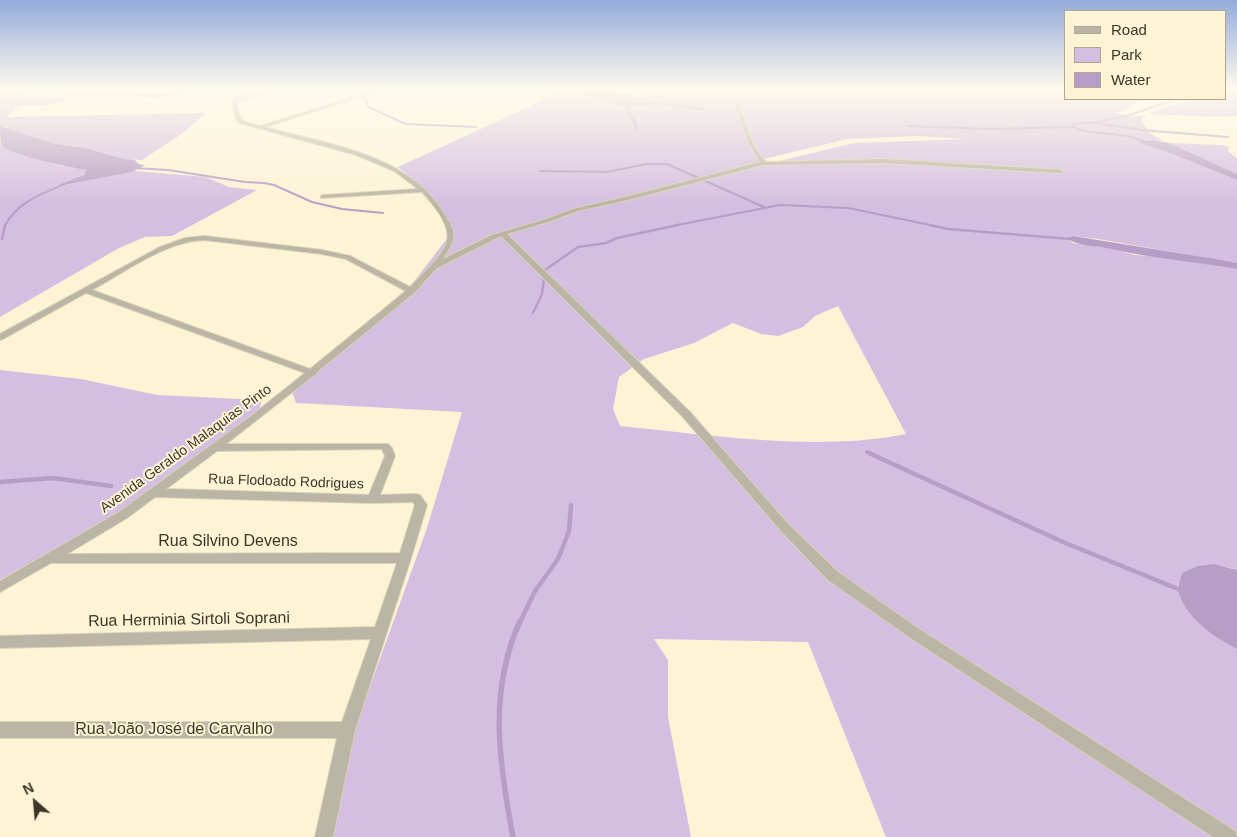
<!DOCTYPE html>
<html>
<head>
<meta charset="utf-8">
<style>
	body { margin:0 }
	#map { position:relative; width:1237px; height:837px; overflow:hidden; background:#fdf4d6; font-family:Helvetica,sans-serif }
	canvas { display:block }
	.legend { position:absolute; left:1064px; top:10px; width:162px; height:90px; box-sizing:border-box; background:#fdf4d6; border:1px solid #b0a891; margin:0; padding:6px 9px; list-style:none; font-size:15px; color:#3c3729 }
	.legend li { display:flex; align-items:center; gap:10px; height:25px }
	.legend b { width:25px; border:1px solid #b0a891 }
	.north { position:absolute; left:10px; top:777px; width:50px; height:50px; -webkit-text-stroke:4px #fdf4d6; paint-order:stroke; rotate:333deg; font-size:14px; font-weight:700; line-height:20px; text-align:center; color:#3c3729 }
	.north::after { content:''; display:block; margin:auto; width:18px; height:22px; background:#3c3729; clip-path:polygon(50% 0,100% 100%,50% 72%,0 100%) }
</style>
</head>
<body>
<div id="map">
<canvas width="1237" height="837"></canvas>
<ul class="legend">
<li><b style="height:6px;background:#bab5a5"></b>Road</li>
<li><b style="height:14px;background:#d4bee1"></b>Park</li>
<li><b style="height:14px;background:#b89ec7"></b>Water</li>
</ul>
<div class="north">N</div>
</div>
<script>
const c = document.querySelector('canvas').getContext('2d');
c.lineJoin = 'round';
function fillPath(path, color) { c.fillStyle = color; c.fill(path, 'evenodd'); }
function strokePath(path, color, width, dash) { c.strokeStyle = color; c.lineWidth = width; c.lineCap = dash ? 'butt' : 'round'; c.setLineDash(dash || []); c.stroke(path); }
function drawText(font, color, halo, rows, align = 'center') {
  c.font = font + ' Helvetica,sans-serif'; c.lineWidth = 4; c.setLineDash([]); c.textBaseline = 'middle'; c.strokeStyle = halo; c.fillStyle = color; for (const [text, x, y, turn = 0] of rows) {
    c.save(); c.translate(x, y); c.rotate((+turn || 0) * Math.PI / 180); c.textAlign = isNaN(turn) ? turn : align; if (halo) c.strokeText(text, 0, 0); c.fillText(text, 0, 0); c.restore();
  }
}
const green = new Path2D(`
	M 251,89 L 290,89 L 241,102 L 239,101 L 240,96 Z
	M 660,89 L 1066,89 L 1066,99 L 1146,99 C 1135,102 1127,110 1115,113 L 1132,117 L 1146,115 L 1142,118 C 1145,131 1152,135 1164,141 L 1153,140 L 1137,142 L 1167,152 L 1237,180 L 1237,263 L 1098,239 L 1073,236 L 1066,238 L 1073,243 L 1109,248 L 1135,255 L 1155,256 L 1237,269 L 1237,570 C 1212,562 1205,567 1182,573 C 1181,577 1179,584 1179,588 C 1180,615 1216,638 1237,649 L 1237,837 L 886,837 L 808,642 L 654,639 L 668,660 L 668,717 L 691,837 L 320,837 L 339,773 L 427,528 L 462,412 L 296,403 L 293,394 L 296,384 L 412,284 L 453,231 L 438,205 L 425,190 L 398,167 L 563,91 L 603,99 L 619,106 L 641,98 L 634,96 ZM 918,136 L 965,139 L 854,143 L 767,164 L 764,159 L 847,139 ZM 838,306 L 906,434 C 816,452 711,435 620,426 L 613,409 L 619,377 L 644,359 L 694,343 L 733,323 L 761,334 L 778,336 L 803,327 L 815,316 Z
	M 1226,89 L 1237,89 L 1237,116 L 1214,117 L 1148,114 C 1174,102 1198,99 1226,99 Z
	M 0,92 L 26,93 L 21,96 L 24,97 L 70,98 L 46,106 L 19,105 L 7,117 L 206,113 L 180,135 L 142,160 L 125,159 L 85,148 L 56,144 L 0,126 Z
	M 0,137 L 1,144 L 20,155 L 58,165 L 86,170 L 84,175 L 60,184 L 60,186 L 135,171 L 206,177 L 229,187 L 257,190 L 172,236 L 145,237 L 119,248 L 0,317 Z
	M 1169,143 L 1222,145 L 1229,147 L 1228,151 L 1237,158 L 1237,174 Z
	M 0,370 L 81,379 L 157,395 L 262,400 L 256,419 L 135,513 L 0,593 Z`);
const water = new Path2D(`
	M 554,89 L 602,89 L 642,98 L 631,101 L 633,104 L 619,106 L 603,99 Z
	M 0,126 L 56,144 L 85,148 L 125,159 L 135,160 L 138,164 L 145,165 L 132,172 L 59,186 L 60,184 L 84,175 L 86,170 C 73,168 7,155 2,145 C 0,140 0,132 0,126 Z
	M 1153,140 L 1169,143 L 1237,174 L 1237,180 L 1167,152 L 1136,142 Z
	M 1073,236 L 1222,260 L 1237,263 L 1237,269 C 1195,262 1152,258 1111,249 C 1095,245 1080,247 1066,238 Z
	M 1214,564 L 1237,570 L 1237,649 C 1217,639 1187,619 1180,596 C 1177,589 1180,580 1182,573 L 1198,566 Z`);
const streamFar4 = new Path2D(`
	M 366,89 L 364,93 L 368,107 L 406,124 L 476,127
	M 708,89 L 712,92
	M 0,92 L 23,93
	M 1210,99 L 1237,102
	M 624,105 L 630,109 L 628,114 L 635,122 L 636,131
	M 629,105 L 655,103 L 703,109
	M 1089,122 L 1142,130 L 1228,137
	M 1097,122 L 1130,115 L 1176,99
	M 907,126 L 989,129 L 1073,127 L 1083,131 L 1128,136 L 1146,142
	M 1073,127 L 1074,124 L 1090,122
	M 135,168 L 168,170 L 245,182 L 264,183 L 274,185 L 312,202 L 342,209 L 383,213
	M 540,171 L 606,172 L 647,164 L 667,164 L 764,207
	M 5,226 C 17,202 41,194 65,184
	M 672,226 L 780,205 L 848,208 L 935,226`);
const streamFar3 = new Path2D(`
	M 929,225 L 948,229 L 1070,239
	M 2,239 L 5,225
	M 533,313 L 542,294 L 545,270 L 578,247 L 606,243 L 617,238 L 678,225`);
const streamFar2 = new Path2D(`
	M 867,452 L 874,455`);
const streamFar1 = new Path2D(`
	M 871,454 L 1063,542 L 1183,591
	M 0,482 L 53,478 L 111,486
	M 520,622 L 535,591 L 558,559 L 569,531 L 571,505`);
const stream = new Path2D(`
	M 513,837 C 499,763 488,692 520,621`);
const minor = new Path2D(`
	M 186,89 L 192,89 L 162,97 L 63,95 L 108,93 L 162,95 Z
	M 246,89 L 250,89 L 236,101 C 241,122 239,120 260,126 L 380,89 L 385,89 L 265,127 C 326,144 408,154 443,212 C 457,234 457,237 443,259 L 492,235 L 547,219 L 573,209 L 625,197 L 760,162 L 748,141 L 729,89 L 733,89 C 743,111 749,146 766,162 L 885,159 L 1062,170 L 1062,172 L 1060,173 L 885,163 L 763,165 L 628,200 L 577,211 L 551,221 L 507,234 L 690,412 L 789,525 L 838,572 L 919,629 L 1235,831 L 1237,837 L 1213,837 L 909,637 L 828,580 L 781,531 L 682,416 L 501,236 L 437,268 L 414,293 L 317,372 L 316,375 L 313,376 L 226,444 L 388,444 L 392,448 L 395,456 L 380,495 L 416,494 L 420,495 L 427,505 L 411,558 L 355,730 L 333,837 L 315,837 L 337,738 L 0,738 L 0,722 L 342,722 L 371,639 L 0,648 L 0,636 L 375,627 L 397,563 L 51,563 L 0,592 L 0,581 L 119,512 L 251,416 L 305,373 L 86,293 L 3,339 L 0,340 L 0,334 L 160,247 L 185,238 L 204,236 L 322,250 L 350,256 L 410,287 C 420,277 443,255 447,242 C 451,224 433,204 422,192 L 321,198 L 321,196 L 323,195 L 418,189 L 394,171 L 356,155 L 239,123 L 236,118 L 232,101 ZM 204,240 L 322,254 L 346,259 L 406,291 L 310,369 L 92,290 C 125,272 166,241 204,240 ZM 382,449 L 385,456 L 369,495 L 166,489 L 217,451 ZM 155,497 L 373,503 L 413,502 L 415,505 L 400,553 L 67,554 L 127,518 Z`);
const streetNames = [
	["Avenida Geraldo Malaquias Pinto",186,449,-36],
	["Rua Flodoado Rodrigues",286,482,2]
];
const nearStreetnames = [
	["Rua Silvino Devens",228,542],
	["Rua Herminia Sirtoli Soprani",189,620,-1],
	["Rua João José de Carvalho",174,730]
];
fillPath(green, '#d4bee1');
fillPath(water, '#b89ec7');
strokePath(streamFar4, '#b89ec7', 2);
strokePath(streamFar3, '#b89ec7', 2.5);
strokePath(streamFar2, '#b89ec7', 4);
strokePath(streamFar1, '#b89ec7', 4.5);
strokePath(stream, '#b89ec7', 5.5);
strokePath(minor, '#dad2b7', 2);
fillPath(minor, '#bab5a5');
const sky = c.createLinearGradient(0, 0, 0, 206);
sky.addColorStop(0, '#95abdb');
sky.addColorStop(0.43, '#fefaed');
sky.addColorStop(1, '#fefaed00');
c.fillStyle = sky;
c.fillRect(0, 0, 1237, 206);
drawText('14px', '#3c3729', '#fdf4d6', streetNames);
drawText('16px', '#3c3729', '#fdf4d6', nearStreetnames);
</script>
</body>
</html>
